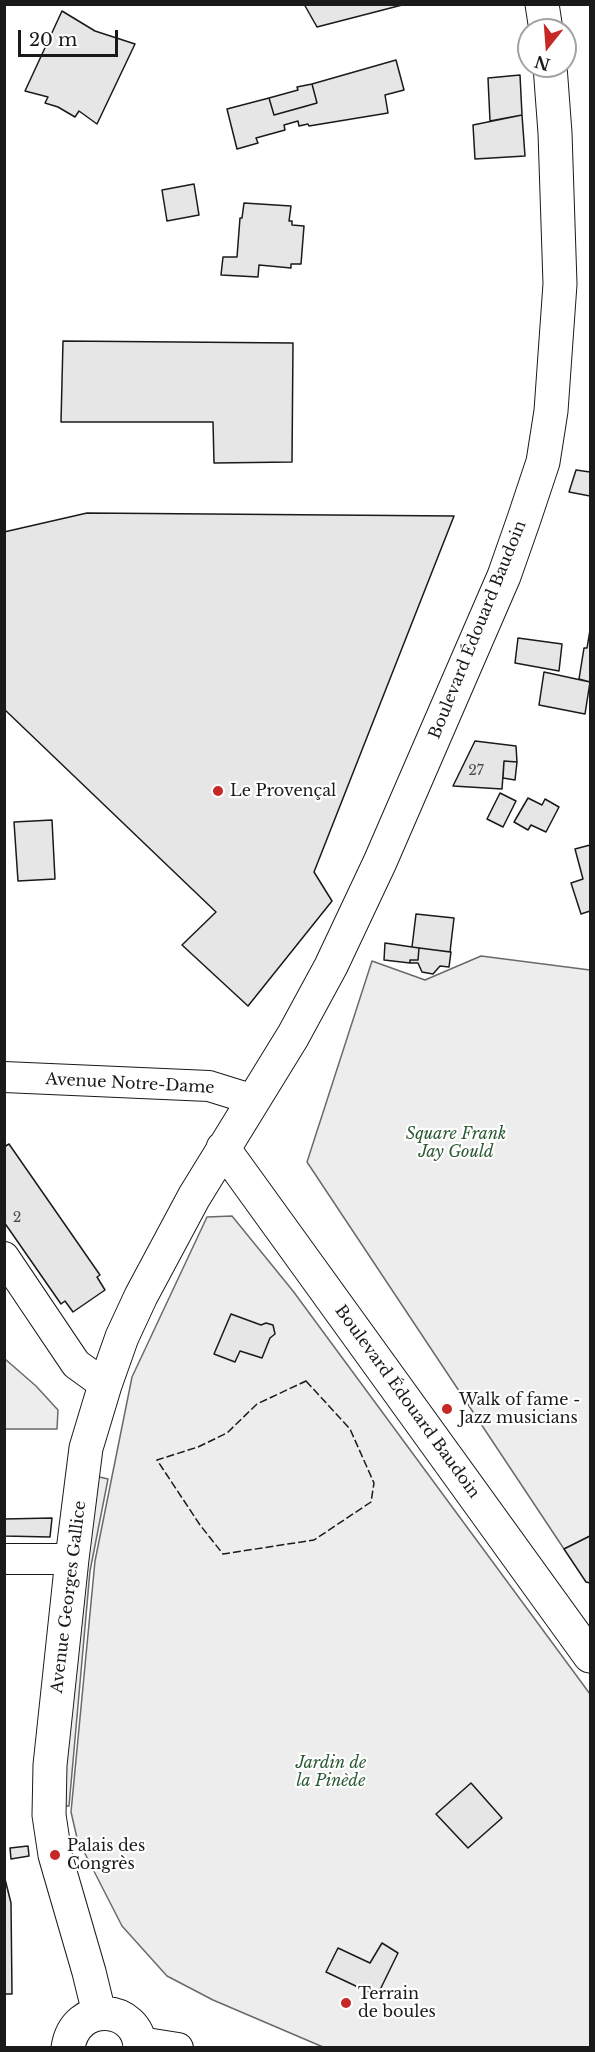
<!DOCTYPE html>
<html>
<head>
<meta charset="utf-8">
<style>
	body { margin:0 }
	#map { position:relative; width:595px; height:2052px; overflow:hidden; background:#fff; font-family:"Libre Baskerville",serif }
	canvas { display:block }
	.frame { position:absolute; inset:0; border:6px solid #1a1a1a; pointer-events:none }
	.north { position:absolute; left:517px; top:18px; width:60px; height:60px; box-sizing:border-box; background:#fff; border:2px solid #a3a3a3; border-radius:50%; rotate:197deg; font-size:16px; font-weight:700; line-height:24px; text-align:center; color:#1a1a1a }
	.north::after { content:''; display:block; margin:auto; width:21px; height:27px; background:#c62828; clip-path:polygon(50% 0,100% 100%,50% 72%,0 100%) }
	.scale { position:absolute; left:18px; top:30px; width:100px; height:27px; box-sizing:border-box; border:3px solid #1a1a1a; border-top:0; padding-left:8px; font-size:18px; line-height:21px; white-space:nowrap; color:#1a1a1a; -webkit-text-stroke:4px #fff; paint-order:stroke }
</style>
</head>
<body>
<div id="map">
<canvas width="595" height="2052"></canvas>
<div class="frame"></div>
<div class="north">N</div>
<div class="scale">20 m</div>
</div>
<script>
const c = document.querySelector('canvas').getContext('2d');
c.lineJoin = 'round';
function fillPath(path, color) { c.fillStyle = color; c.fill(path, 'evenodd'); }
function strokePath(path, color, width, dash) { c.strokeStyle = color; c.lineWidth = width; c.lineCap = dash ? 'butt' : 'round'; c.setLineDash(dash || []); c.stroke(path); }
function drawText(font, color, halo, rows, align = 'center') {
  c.font = font + ' "Libre Baskerville",serif'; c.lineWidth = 4.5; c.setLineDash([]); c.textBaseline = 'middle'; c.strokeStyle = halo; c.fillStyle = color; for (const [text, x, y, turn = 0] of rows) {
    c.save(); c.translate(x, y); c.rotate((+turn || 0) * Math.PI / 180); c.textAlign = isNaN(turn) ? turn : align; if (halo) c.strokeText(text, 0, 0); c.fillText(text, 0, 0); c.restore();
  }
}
const built = new Path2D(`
	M 481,956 L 590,970 L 590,1536 L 564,1549 L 307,1162 L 372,961 L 425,980 Z
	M 232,1216 L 293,1291 L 590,1694 L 590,2047 L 323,2047 L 213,2000 L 167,1976 L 122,1926 L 77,1838 L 71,1812 L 95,1561 L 132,1377 L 207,1217 Z
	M 5,1359 L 36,1386 L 58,1410 L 57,1429 L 5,1429 Z
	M 95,1476 L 108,1479 L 90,1571 L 69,1806 L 60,1806 Z`);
const building = new Path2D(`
	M 304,4 L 406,4 L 317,27 Z
	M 62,11 L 95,31 L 135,44 L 97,124 L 79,111 L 75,117 L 58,107 L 45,103 L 48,97 L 25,91 Z
	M 396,60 L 404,90 L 385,95 L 388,113 L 309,126 L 308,124 L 299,126 L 298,121 L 284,125 L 285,130 L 256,138 L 258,143 L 237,149 L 227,109 L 269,98 L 274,115 L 303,107 L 317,103 L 312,84 Z
	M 520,75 L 522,115 L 490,121 L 488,78 Z
	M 312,84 L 317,103 L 274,115 L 269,98 L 298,90 L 297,87 Z
	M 522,115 L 525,156 L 475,159 L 473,125 Z
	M 194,184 L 199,215 L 167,221 L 162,190 Z
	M 244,203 L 291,206 L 289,221 L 292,221 L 292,225 L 304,226 L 301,264 L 291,264 L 291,268 L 259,265 L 258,277 L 221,275 L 223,257 L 237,257 L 240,218 L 242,218 Z
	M 63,341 L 293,343 L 292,462 L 214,463 L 213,422 L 61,422 Z
	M 576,470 L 590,472 L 590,496 L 569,492 Z
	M 87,513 L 454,516 L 314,872 L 332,901 L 248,1006 L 182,945 L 216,912 L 4,709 L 4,532 Z
	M 590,630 L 590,682 L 579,679 L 584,648 L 587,648 Z
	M 518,638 L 562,644 L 559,671 L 515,663 Z
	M 544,672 L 590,682 L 585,714 L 539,705 Z
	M 475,741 L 516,746 L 517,762 L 504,761 L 502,789 L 453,786 Z
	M 504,761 L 517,762 L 515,780 L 503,778 Z
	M 500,793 L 516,801 L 503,827 L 487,819 Z
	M 528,798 L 542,805 L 545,799 L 559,807 L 546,832 L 531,825 L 528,830 L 514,822 Z
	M 52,820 L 55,879 L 18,881 L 14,822 Z
	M 590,845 L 590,911 L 581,914 L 571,883 L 583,879 L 575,849 Z
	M 416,914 L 454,918 L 450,952 L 412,947 Z
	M 385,943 L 419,948 L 418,960 L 410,960 L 410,963 L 384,960 Z
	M 419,948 L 451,952 L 449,967 L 440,966 L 433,974 L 422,972 L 418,963 L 410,963 L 410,960 L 418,960 Z
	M 9,1144 L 100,1275 L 97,1277 L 105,1290 L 73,1312 L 65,1301 L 61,1304 L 4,1222 L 4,1147 Z
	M 231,1314 L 261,1325 L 266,1323 L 273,1325 L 275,1334 L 270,1338 L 262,1358 L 240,1351 L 235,1362 L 214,1354 Z
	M 52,1518 L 50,1537 L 4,1536 L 4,1519 Z
	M 590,1536 L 590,1583 L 586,1582 L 564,1549 Z
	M 471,1783 L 502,1818 L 468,1848 L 436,1814 Z
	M 28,1846 L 29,1856 L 11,1859 L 10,1848 Z
	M 5,1879 L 11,1903 L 12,1994 L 4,1994 Z
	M 382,1943 L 398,1953 L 377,1996 L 326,1972 L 338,1948 L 370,1963 Z`);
const minor = new Path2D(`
	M 4,1077 L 209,1086 L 254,1100
	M 4,1257 L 76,1364 L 105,1385
	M 4,1559 L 72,1559
	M 140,2042 L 178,2048`);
const tertiary = new Path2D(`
	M 542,4 L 546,30
	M 223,1148 L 590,1656
	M 99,2013 L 89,1972 L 55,1855 L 49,1815 L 50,1765 L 72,1559 L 86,1448 L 105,1385 L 122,1337 L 141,1296 L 194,1197 L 293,1036 L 331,966 L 380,862 L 504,576 L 524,519 L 543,462 L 551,411 L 560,284 L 555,133 L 550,66
	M 68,2048 C 75,1999 139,2005 140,2048`);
const fence = new Path2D(`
	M 306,1381 L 350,1429 L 374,1483 L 371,1502 L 314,1540 L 223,1554 L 200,1525 L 157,1460 L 198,1447 L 227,1433 L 257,1404 Z`);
const markers = [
	[218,791,6,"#c62828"],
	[447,1409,6,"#c62828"],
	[55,1855,6,"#c62828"],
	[346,2003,6,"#c62828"]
];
const numberNames = [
	["27",476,771],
	["2",17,1218]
];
const streetNames = [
	["Boulevard Édouard Baudoin",478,630,-68],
	["Avenue Notre-Dame",130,1084,3],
	["Boulevard Édouard Baudoin",407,1402,54],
	["Avenue Georges Gallice",69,1597,-83]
];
const poiNames = [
	["Le Provençal",230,791],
	["Walk of fame -",459,1400],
	["Jazz musicians",459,1418],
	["Palais des",67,1846],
	["Congrès",67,1864],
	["Terrain",358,1994],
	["de boules",358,2012]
];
const parkNames = [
	["Square Frank",456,1134],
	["Jay Gould",456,1152],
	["Jardin de",331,1763],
	["la Pinède",331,1781]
];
fillPath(built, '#ededed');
strokePath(built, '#6a6a6a', 1.5);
fillPath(building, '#e6e6e6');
strokePath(building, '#1a1a1a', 1.5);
strokePath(minor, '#1a1a1a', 32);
strokePath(tertiary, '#1a1a1a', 35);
strokePath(minor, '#fff', 30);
strokePath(tertiary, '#fff', 33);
strokePath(fence, '#1a1a1a', 1.5, [8, 3]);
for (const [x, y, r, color] of markers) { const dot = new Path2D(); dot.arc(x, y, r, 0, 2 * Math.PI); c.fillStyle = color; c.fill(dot); strokePath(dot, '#fff', 2); }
drawText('14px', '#4d4d4d', null, numberNames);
drawText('16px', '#1a1a1a', '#fff', streetNames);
drawText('16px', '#1a1a1a', '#fff', poiNames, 'left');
drawText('italic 16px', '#2b5a34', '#fff', parkNames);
</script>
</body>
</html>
